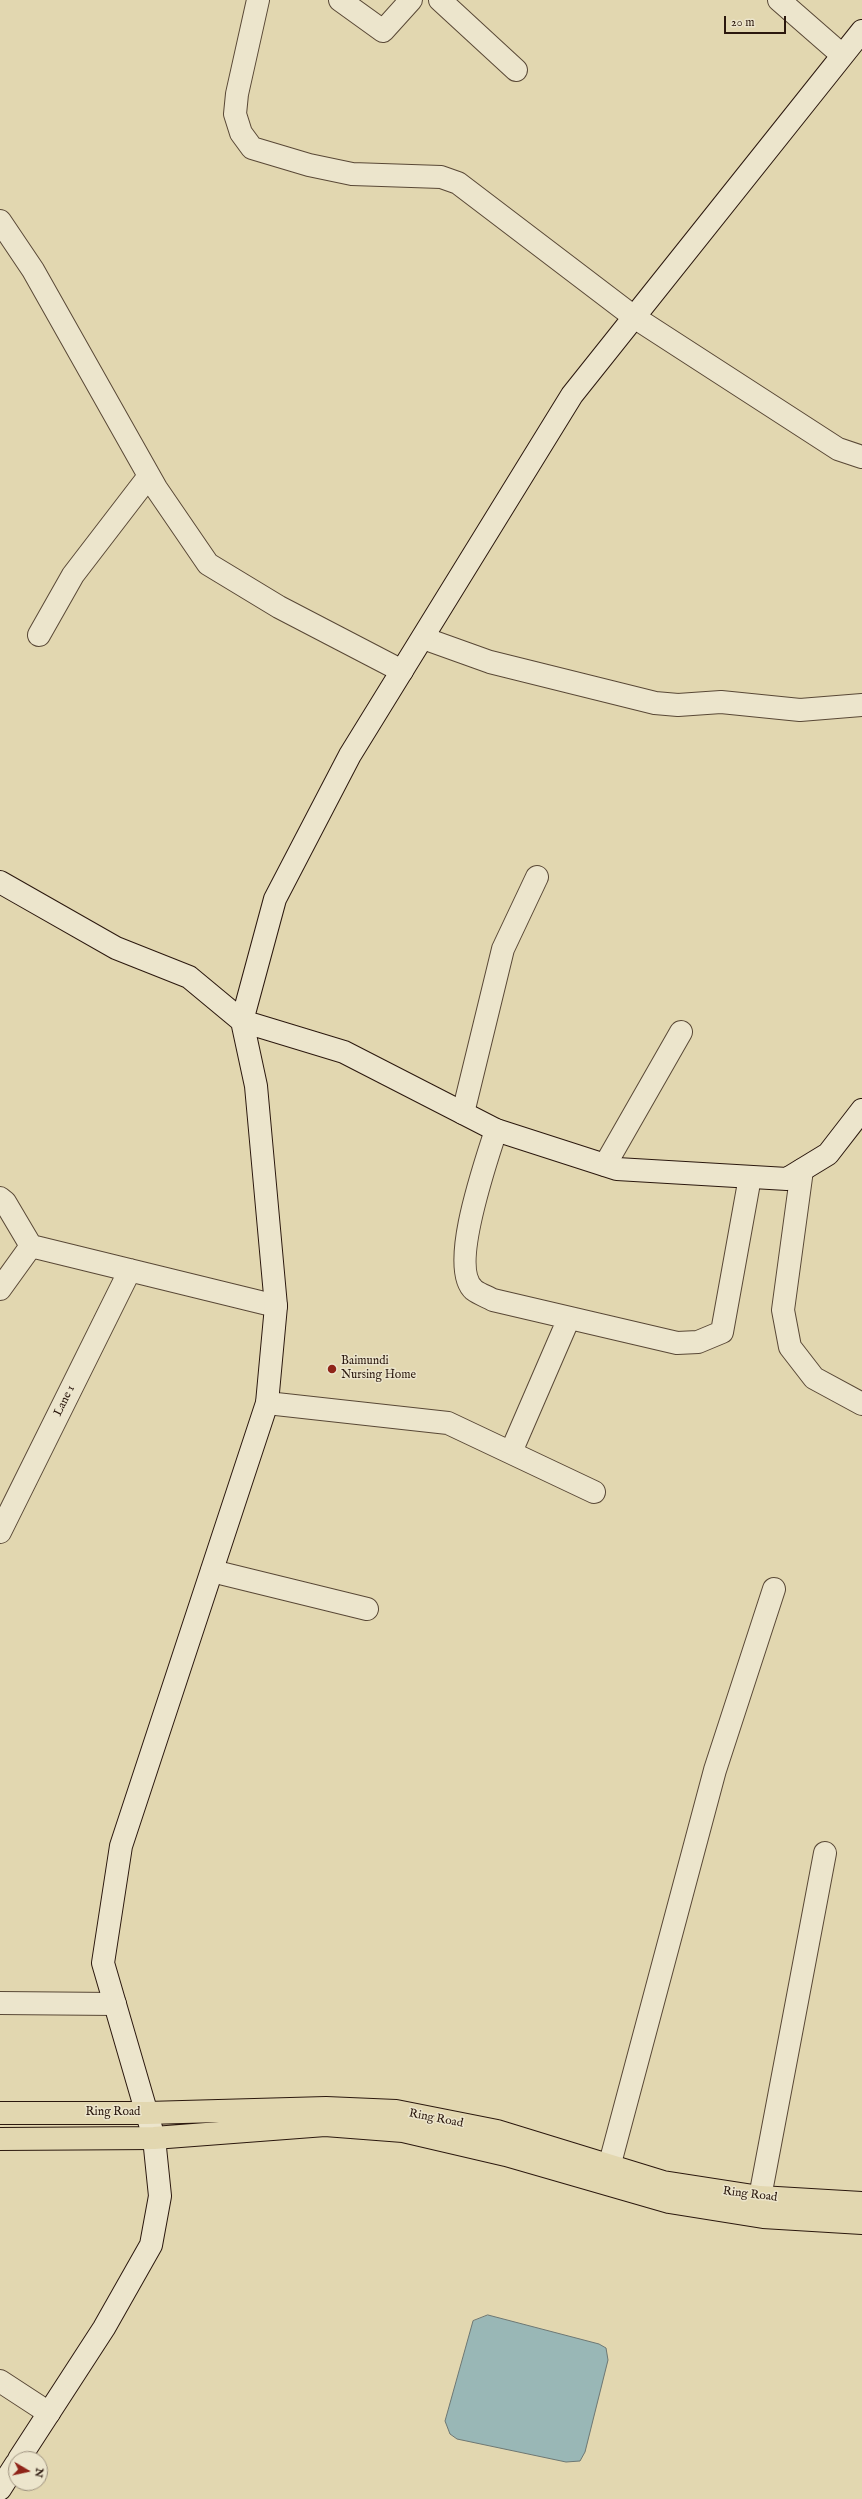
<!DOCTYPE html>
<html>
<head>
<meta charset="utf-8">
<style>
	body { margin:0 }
	#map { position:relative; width:862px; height:2499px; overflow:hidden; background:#e2d7b0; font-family:"IM FELL English",serif }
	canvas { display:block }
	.north { position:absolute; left:8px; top:2451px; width:40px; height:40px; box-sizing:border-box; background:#ece5cc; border:1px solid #9f9380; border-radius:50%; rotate:99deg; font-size:11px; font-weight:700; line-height:16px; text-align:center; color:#2b180e }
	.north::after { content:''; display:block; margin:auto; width:14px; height:18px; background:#8f2418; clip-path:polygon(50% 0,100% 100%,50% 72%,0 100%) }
	.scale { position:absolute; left:724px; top:16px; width:62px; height:18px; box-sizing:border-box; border:2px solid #2b180e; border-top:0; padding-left:5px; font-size:12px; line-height:14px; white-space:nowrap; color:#2b180e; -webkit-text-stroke:3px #ece5cc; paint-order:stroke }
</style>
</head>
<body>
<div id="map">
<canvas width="862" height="2499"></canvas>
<div class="north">N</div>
<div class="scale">20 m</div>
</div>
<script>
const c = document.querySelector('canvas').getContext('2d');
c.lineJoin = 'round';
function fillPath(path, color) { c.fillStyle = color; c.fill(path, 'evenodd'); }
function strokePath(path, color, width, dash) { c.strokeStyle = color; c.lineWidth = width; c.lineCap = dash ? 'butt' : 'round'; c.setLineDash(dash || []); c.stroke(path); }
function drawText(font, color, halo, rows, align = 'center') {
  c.font = font + ' "IM FELL English",serif'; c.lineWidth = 3; c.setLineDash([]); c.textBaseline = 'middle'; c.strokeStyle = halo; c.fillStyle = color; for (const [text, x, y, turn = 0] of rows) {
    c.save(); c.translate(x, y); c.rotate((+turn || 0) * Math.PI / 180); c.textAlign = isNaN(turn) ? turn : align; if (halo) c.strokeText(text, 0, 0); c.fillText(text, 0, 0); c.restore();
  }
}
const water = new Path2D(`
	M 488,2315 L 599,2344 L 606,2348 L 608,2360 L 585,2452 L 580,2461 L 566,2462 L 457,2439 L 450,2434 L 445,2421 L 473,2321 Z`);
const street = new Path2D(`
	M 258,0 L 237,94 L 235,114 L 241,133 L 252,148 L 309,165 L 352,174 L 441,177 L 458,183 L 634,317 L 838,449 L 862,457
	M 340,0 L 383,31 L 411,0
	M 440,0 L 516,70
	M 779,0 L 842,55
	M 0,221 L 33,270 L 156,488 L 208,564 L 279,607 L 402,671
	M 39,635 L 73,575 L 149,476
	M 423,638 L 490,662 L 655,703 L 678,705 L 721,702 L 800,710 L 862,705
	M 463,1113 L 503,949 L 537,877
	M 496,1130 C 487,1159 448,1268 474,1290 C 479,1294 488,1297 493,1300 L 677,1343 L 698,1342 L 722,1332 L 750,1177
	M 605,1165 L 681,1032
	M 802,1170 L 783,1310 L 790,1347 L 814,1378 L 862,1404
	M 0,1198 L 5,1202 L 31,1246
	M 0,1289 L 31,1246 L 276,1306
	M 267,1403 L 448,1423 L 594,1492
	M 511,1452 L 569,1318
	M 0,1532 L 130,1270
	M 212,1571 L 367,1609
	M 0,2003 L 115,2004
	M 609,2167 L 715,1770 L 774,1589
	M 760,2197 L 825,1853
	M 0,2381 L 49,2413`);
const secondary = new Path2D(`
	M 0,882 L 116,948 L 189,977 L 242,1021 L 344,1052 L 496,1130 L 617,1169 L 787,1179 L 828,1154 L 862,1110
	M 19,2459 L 104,2328 L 151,2245 L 160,2196 L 154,2138 L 103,1963 L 121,1846 L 267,1403 L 276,1306 L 256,1086 L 242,1021 L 275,899 L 350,755 L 572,395 L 862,31
	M 0,2489 L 16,2464`);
const primary = new Path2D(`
	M 0,2113 L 147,2113 L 326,2108 L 396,2111 L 497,2131 L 663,2182 L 760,2197 L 862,2203
	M 0,2139 L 154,2138 L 325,2125 L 403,2131 L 506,2155 L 669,2202 L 763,2217 L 862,2223`);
const markers = [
	[332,1369,5,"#8f2418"]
];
const poiNames = [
	["Baimundi",341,1362],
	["Nursing Home",341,1376]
];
const streetNames = [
	["Lane 1",65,1401,-64],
	["Ring Road",113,2113],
	["Ring Road",436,2119,11],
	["Ring Road",750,2195,7]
];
fillPath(water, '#99b7b6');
strokePath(water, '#6d7773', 1);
strokePath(street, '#594836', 24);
strokePath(secondary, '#2b180e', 24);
strokePath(primary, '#2b180e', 24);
strokePath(street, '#ece5cc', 22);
strokePath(secondary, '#ece5cc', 22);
strokePath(primary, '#e2d7b0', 22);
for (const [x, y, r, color] of markers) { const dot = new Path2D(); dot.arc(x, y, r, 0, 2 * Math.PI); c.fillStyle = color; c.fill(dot); strokePath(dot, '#ece5cc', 1.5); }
drawText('12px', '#2b180e', '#ece5cc', poiNames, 'left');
drawText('12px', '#2b180e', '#ece5cc', streetNames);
</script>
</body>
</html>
